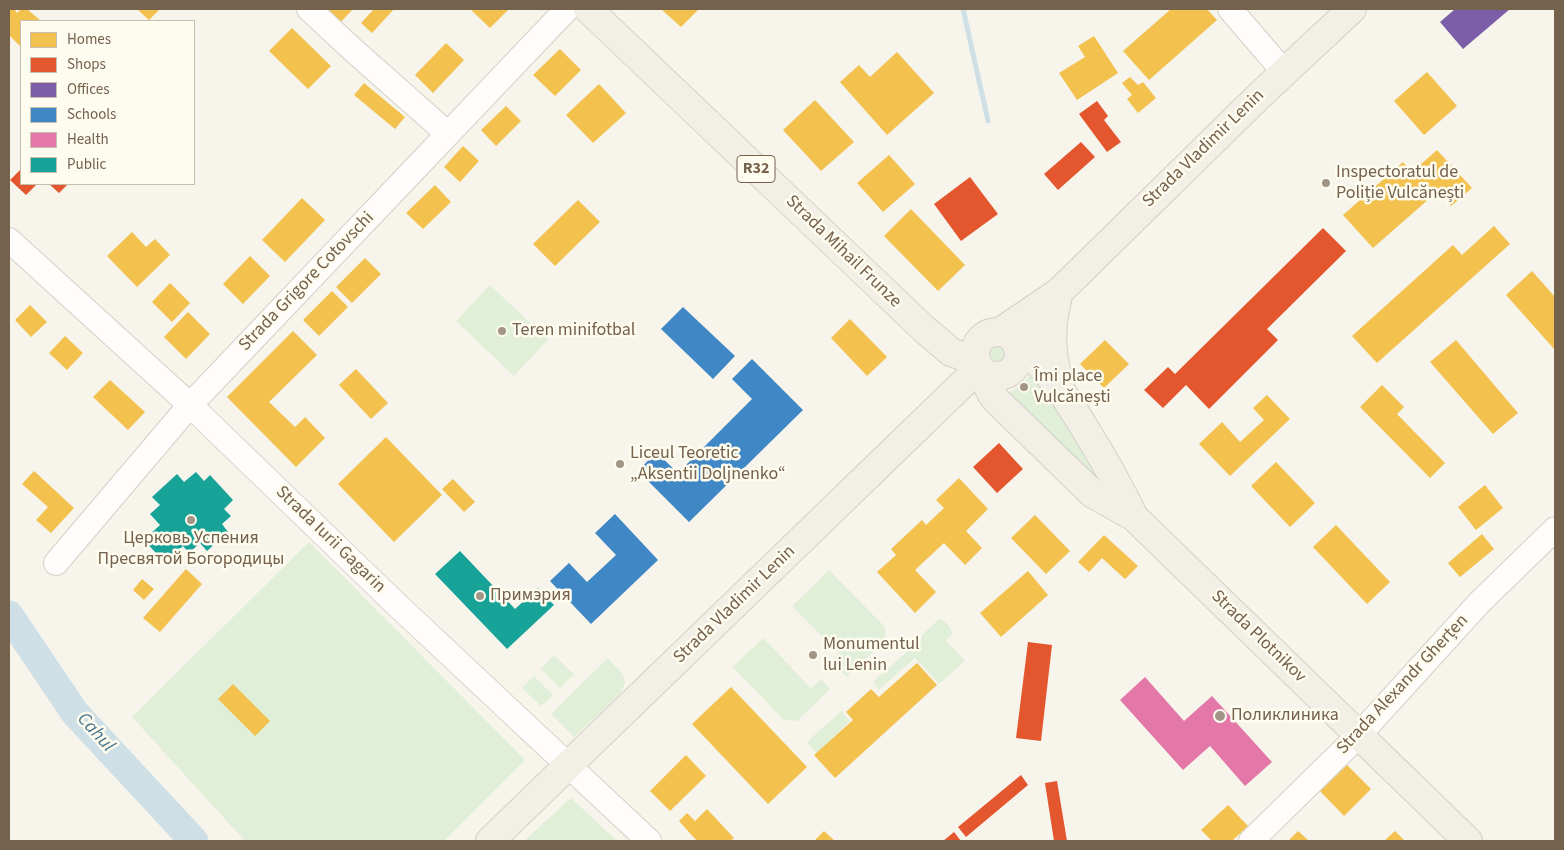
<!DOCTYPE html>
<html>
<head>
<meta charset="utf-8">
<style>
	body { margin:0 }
	#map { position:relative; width:1564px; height:850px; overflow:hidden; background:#f7f4ec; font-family:"Source Sans 3",sans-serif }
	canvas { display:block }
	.frame { position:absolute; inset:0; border:10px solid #75624d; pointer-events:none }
	.legend { position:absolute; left:20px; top:20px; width:175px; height:165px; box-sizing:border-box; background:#fefbef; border:1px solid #c7beae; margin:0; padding:6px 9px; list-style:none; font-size:15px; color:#75624d }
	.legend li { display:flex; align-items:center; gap:10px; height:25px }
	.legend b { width:25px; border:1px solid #c7beae }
</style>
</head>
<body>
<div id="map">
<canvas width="1564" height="850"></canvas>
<div class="frame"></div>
<ul class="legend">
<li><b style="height:14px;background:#f2c14e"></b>Homes</li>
<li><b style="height:14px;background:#e4572e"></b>Shops</li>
<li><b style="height:14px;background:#7b5ea7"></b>Offices</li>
<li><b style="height:14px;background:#3f88c5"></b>Schools</li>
<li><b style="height:14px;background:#e377a8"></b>Health</li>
<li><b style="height:14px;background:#17a398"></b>Public</li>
</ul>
</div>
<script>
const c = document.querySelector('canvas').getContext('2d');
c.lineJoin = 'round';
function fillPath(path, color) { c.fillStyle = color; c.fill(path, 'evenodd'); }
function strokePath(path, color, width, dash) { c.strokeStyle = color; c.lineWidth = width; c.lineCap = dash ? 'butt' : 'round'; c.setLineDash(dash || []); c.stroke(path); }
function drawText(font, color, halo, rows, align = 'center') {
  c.font = font + ' "Source Sans 3",sans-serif'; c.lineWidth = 5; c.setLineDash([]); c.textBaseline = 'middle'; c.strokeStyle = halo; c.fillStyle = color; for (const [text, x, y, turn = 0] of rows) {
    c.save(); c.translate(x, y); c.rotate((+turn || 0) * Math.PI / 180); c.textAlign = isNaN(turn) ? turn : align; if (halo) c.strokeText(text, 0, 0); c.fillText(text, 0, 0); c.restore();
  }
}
const green = new Path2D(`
	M 490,285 L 548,340 L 514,376 L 456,321 Z
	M987 356a10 10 0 1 1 20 0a10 10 0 1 1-20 0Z
	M 1035,367 L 1110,495 L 1005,393 C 1018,391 1029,378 1035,367 Z
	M 309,542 L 525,760 L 444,841 L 245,841 L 132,717 Z
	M 829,570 L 885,627 L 885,640 L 847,677 L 831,661 L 839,653 L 792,606 Z
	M 939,619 C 946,622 951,626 952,634 L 946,640 L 965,661 L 939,684 L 915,658 L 879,690 L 873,682 L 922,638 L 921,636 Z
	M 763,638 L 811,688 L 821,679 L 830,689 L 797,721 L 784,720 L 733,667 Z
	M 554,655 L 574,674 L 560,688 L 541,669 Z
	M 608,658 L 623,675 L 625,682 L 621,693 L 574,737 L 551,714 Z
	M 534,676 L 553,695 L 541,706 L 522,688 Z
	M 841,711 L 850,721 L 817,753 L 807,742 Z
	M 571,798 L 617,841 L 524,841 Z`);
const homes = new Path2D(`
	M 9,9 L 16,9 L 15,10 L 17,13 L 21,9 L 27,9 L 41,21 L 21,21 L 21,47 L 9,35 Z
	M 137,9 L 160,9 L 149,20 Z
	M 321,9 L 353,9 L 339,24 Z
	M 374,9 L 394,9 L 372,33 L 361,23 Z
	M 470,9 L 509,9 L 490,28 Z
	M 661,9 L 699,9 L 681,27 Z
	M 1171,9 L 1207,9 L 1217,20 L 1149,80 L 1123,51 Z
	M 292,28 L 331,66 L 308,89 L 269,51 Z
	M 1094,36 L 1118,73 L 1077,100 L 1059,73 L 1085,57 L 1078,46 Z
	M 446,43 L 464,60 L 433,93 L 415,75 Z
	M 560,49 L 581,70 L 555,96 L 533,75 Z
	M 897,52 L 934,93 L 887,135 L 840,82 L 859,65 L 870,77 Z
	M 1427,72 L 1457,106 L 1424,135 L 1394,101 Z
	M 1130,77 L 1138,85 L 1143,82 L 1156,98 L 1138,113 L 1127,99 L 1132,95 L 1122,83 Z
	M 364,83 L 405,117 L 395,129 L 354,95 Z
	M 599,84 L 626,113 L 593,143 L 566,115 Z
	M 815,100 L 854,142 L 821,171 L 783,130 Z
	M 506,106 L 521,121 L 496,146 L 481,130 Z
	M 463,146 L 479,161 L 460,182 L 444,167 Z
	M 1437,150 L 1472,188 L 1451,206 L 1438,191 L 1373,248 L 1343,215 L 1403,162 L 1412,172 Z
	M 889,155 L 915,184 L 883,212 L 857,183 Z
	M 435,185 L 451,202 L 423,229 L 406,213 Z
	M 302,198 L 325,220 L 285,262 L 262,240 Z
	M 578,200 L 600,222 L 555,266 L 533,244 Z
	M 911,209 L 965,265 L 938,291 L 884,236 Z
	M 1494,226 L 1510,244 L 1377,363 L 1352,336 L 1453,245 L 1462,255 Z
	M 132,232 L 146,247 L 155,239 L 170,255 L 137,287 L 107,256 Z
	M 250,256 L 270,276 L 243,304 L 223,284 Z
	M 365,258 L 381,274 L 352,303 L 336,287 Z
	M 1532,271 L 1555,297 L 1555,350 L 1506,295 Z
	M 170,283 L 190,303 L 172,322 L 152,302 Z
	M 332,291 L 348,307 L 319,336 L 303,320 Z
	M 30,305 L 47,322 L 31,337 L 15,320 Z
	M 188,312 L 210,334 L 186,359 L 164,337 Z
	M 850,319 L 887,357 L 867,376 L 831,338 Z
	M 293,331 L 317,355 L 269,402 L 295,427 L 305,417 L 325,438 L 296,467 L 227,397 Z
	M 65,336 L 83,353 L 67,370 L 49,353 Z
	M 1105,340 L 1129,364 L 1104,388 L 1080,364 Z
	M 1456,340 L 1518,413 L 1493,434 L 1430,362 Z
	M 356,369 L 388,403 L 371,419 L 339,385 Z
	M 110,380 L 145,412 L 128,430 L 93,397 Z
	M 1382,385 L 1404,407 L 1397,414 L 1445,463 L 1430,478 L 1360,407 Z
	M 1267,395 L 1290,419 L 1230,476 L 1199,444 L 1222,422 L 1240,442 L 1264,420 L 1253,408 Z
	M 386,437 L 442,495 L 394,542 L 338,484 Z
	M 1276,462 L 1315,503 L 1290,527 L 1251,486 Z
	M 34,471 L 74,508 L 51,533 L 36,520 L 48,507 L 22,484 Z
	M 959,478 L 988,509 L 966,531 L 982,548 L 965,565 L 944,543 L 915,570 L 936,592 L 915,613 L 877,572 L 896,555 L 891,549 L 922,520 L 926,525 L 944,508 L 936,500 Z
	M 453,479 L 475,502 L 464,512 L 442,489 Z
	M 1485,485 L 1503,508 L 1476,530 L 1458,507 Z
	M 1035,515 L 1070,551 L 1046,574 L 1011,538 Z
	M 1336,525 L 1390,582 L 1367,604 L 1313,547 Z
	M 1482,534 L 1494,549 L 1460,577 L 1448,563 Z
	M 1104,535 L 1138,566 L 1125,579 L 1102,558 L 1089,572 L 1078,562 Z
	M 186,569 L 202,584 L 160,632 L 143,618 Z
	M 1028,571 L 1048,595 L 1001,637 L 980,613 Z
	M 142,579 L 154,589 L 144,600 L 133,590 Z
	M 917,663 L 937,685 L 835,778 L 814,755 L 853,720 L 846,712 L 871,689 L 879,697 Z
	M 233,684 L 270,721 L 255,736 L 218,699 Z
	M 731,687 L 807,767 L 768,804 L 692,724 Z
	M 686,755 L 706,776 L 670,811 L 650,791 Z
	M 1347,765 L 1371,789 L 1344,816 L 1320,791 Z
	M 1228,805 L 1248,826 L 1232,841 L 1212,841 L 1201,830 Z
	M 707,809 L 734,838 L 730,841 L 697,841 L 679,821 L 687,813 L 695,821 Z
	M 824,831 L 835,841 L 814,841 Z
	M 1298,831 L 1309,841 L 1288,841 Z
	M 1395,831 L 1405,841 L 1384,841 Z`);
const shops = new Path2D(`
	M 1097,101 L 1108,116 L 1104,120 L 1121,142 L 1107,152 L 1079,114 Z
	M 1081,142 L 1095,157 L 1058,190 L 1044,174 Z
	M 21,169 L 21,184 L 37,184 L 26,195 L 10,180 Z
	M 970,177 L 998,214 L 961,241 L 934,204 Z
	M 49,184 L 68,184 L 59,193 Z
	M 1323,228 L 1346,251 L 1267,329 L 1278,340 L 1209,409 L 1186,385 L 1163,408 L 1144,390 L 1168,367 L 1175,374 Z
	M 999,443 L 1023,469 L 997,493 L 973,467 Z
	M 1028,642 L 1052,645 L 1041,741 L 1016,738 Z
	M 1021,775 L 1028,785 L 966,837 L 958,827 Z
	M 1057,781 L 1067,841 L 1054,841 L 1045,783 Z
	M 954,832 L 961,841 L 943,841 Z`);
const offices = new Path2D(`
	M 1455,9 L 1510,9 L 1463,49 L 1440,22 Z`);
const schools = new Path2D(`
	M 683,307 L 735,356 L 713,379 L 661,329 Z
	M 752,359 L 803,410 L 689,522 L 638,471 L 656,452 L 678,473 L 752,399 L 732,379 Z
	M 615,514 L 658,560 L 591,624 L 550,581 L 569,563 L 587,582 L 616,555 L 595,533 Z`);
const health = new Path2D(`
	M 1145,677 L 1184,721 L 1212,696 L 1272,762 L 1245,786 L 1210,746 L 1183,770 L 1120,700 Z`);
const public = new Path2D(`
	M 196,472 L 204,481 L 210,475 L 233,500 L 224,509 L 231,516 L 222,524 L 228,532 L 207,551 L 200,543 L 189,553 L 183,546 L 165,563 L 144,540 L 160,525 L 150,514 L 160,505 L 152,497 L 177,474 L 184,482 Z
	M 460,551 L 515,609 L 538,588 L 554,605 L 507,649 L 435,574 Z`);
const stream = new Path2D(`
	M 963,9 L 988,121`);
const river = new Path2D(`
	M 9,615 L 75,713 L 194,841`);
const minor = new Path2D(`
	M 309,9 L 352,49 L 448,134
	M 1230,9 L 1284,72
	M 9,240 L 190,405 L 394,602 L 649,841
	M 56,563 L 190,405 L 567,9
	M 1251,841 L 1359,735 L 1479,603 L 1555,529`);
const major = new Path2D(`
	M 588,9 L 924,329 L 951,352 L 975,361
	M 1057,301 C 1050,329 1050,355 1060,383
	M 1051,304 L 1019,348 C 1048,366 1066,398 1084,427 C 1102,456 1119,486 1134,517
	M975 354a22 22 0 1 1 44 0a22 22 0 1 1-44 0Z
	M 1000,332 L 1059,292 L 1260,95 L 1352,9
	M 490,841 L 979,368 L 991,393 L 996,400 L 1093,494 L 1134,517 L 1468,841`);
const markers = [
	[1326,183,5,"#a29585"],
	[502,331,5,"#a29585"],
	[1024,387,5,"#a29585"],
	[620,464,5,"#a29585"],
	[191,520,5,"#a29585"],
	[480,596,5,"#a29585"],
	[813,655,5,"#a29585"],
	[1220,716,6,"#a29585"]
];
const shields = [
	[756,169,38]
];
const shieldNames = [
	["R32",756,169]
];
const streetNames = [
	["Strada Vladimir Lenin",1204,149,-44],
	["Strada Mihail Frunze",843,252,44],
	["Strada Grigore Cotovschi",307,282,-46],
	["Strada Iurii Gagarin",330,540,44],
	["Strada Vladimir Lenin",735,605,-44],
	["Strada Plotnikov",1258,637,44],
	["Strada Alexandr Gherțen",1403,685,-47]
];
const poiNames = [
	["Inspectoratul de",1336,173],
	["Poliție Vulcănești",1336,194],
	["Teren minifotbal",512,331],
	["Îmi place",1034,377],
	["Vulcănești",1034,398],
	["Liceul Teoretic",630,454],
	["„Aksentii Doljnenko“",630,475],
	["Церковь Успения",191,539,"center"],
	["Пресвятой Богородицы",191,560,"center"],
	["Примэрия",490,596],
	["Monumentul",823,645],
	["lui Lenin",823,666],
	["Поликлиника",1231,716]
];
const waterNames = [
	["Cahul",95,733,48]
];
fillPath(green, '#e1eed8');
fillPath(homes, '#f2c14e');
fillPath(shops, '#e4572e');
fillPath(offices, '#7b5ea7');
fillPath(schools, '#3f88c5');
fillPath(health, '#e377a8');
fillPath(public, '#17a398');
strokePath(stream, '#cee0e6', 5);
strokePath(river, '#cee0e6', 29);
strokePath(minor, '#d4d0c8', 26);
strokePath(major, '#d5cfc7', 30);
strokePath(minor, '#fefdfc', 24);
strokePath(major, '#f2efe6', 28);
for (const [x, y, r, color] of markers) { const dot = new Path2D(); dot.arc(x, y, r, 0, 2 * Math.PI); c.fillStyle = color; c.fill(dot); strokePath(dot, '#fefbef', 2); }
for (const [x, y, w] of shields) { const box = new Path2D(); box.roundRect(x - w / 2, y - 13.5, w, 27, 4); c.fillStyle = '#fefbef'; c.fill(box); strokePath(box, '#75624d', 1); }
drawText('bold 16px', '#75624d', null, shieldNames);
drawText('18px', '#75624d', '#fefbef', streetNames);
drawText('18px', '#75624d', '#fefbef', poiNames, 'left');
drawText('italic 19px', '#4b778d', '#fefbef', waterNames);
</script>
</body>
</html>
